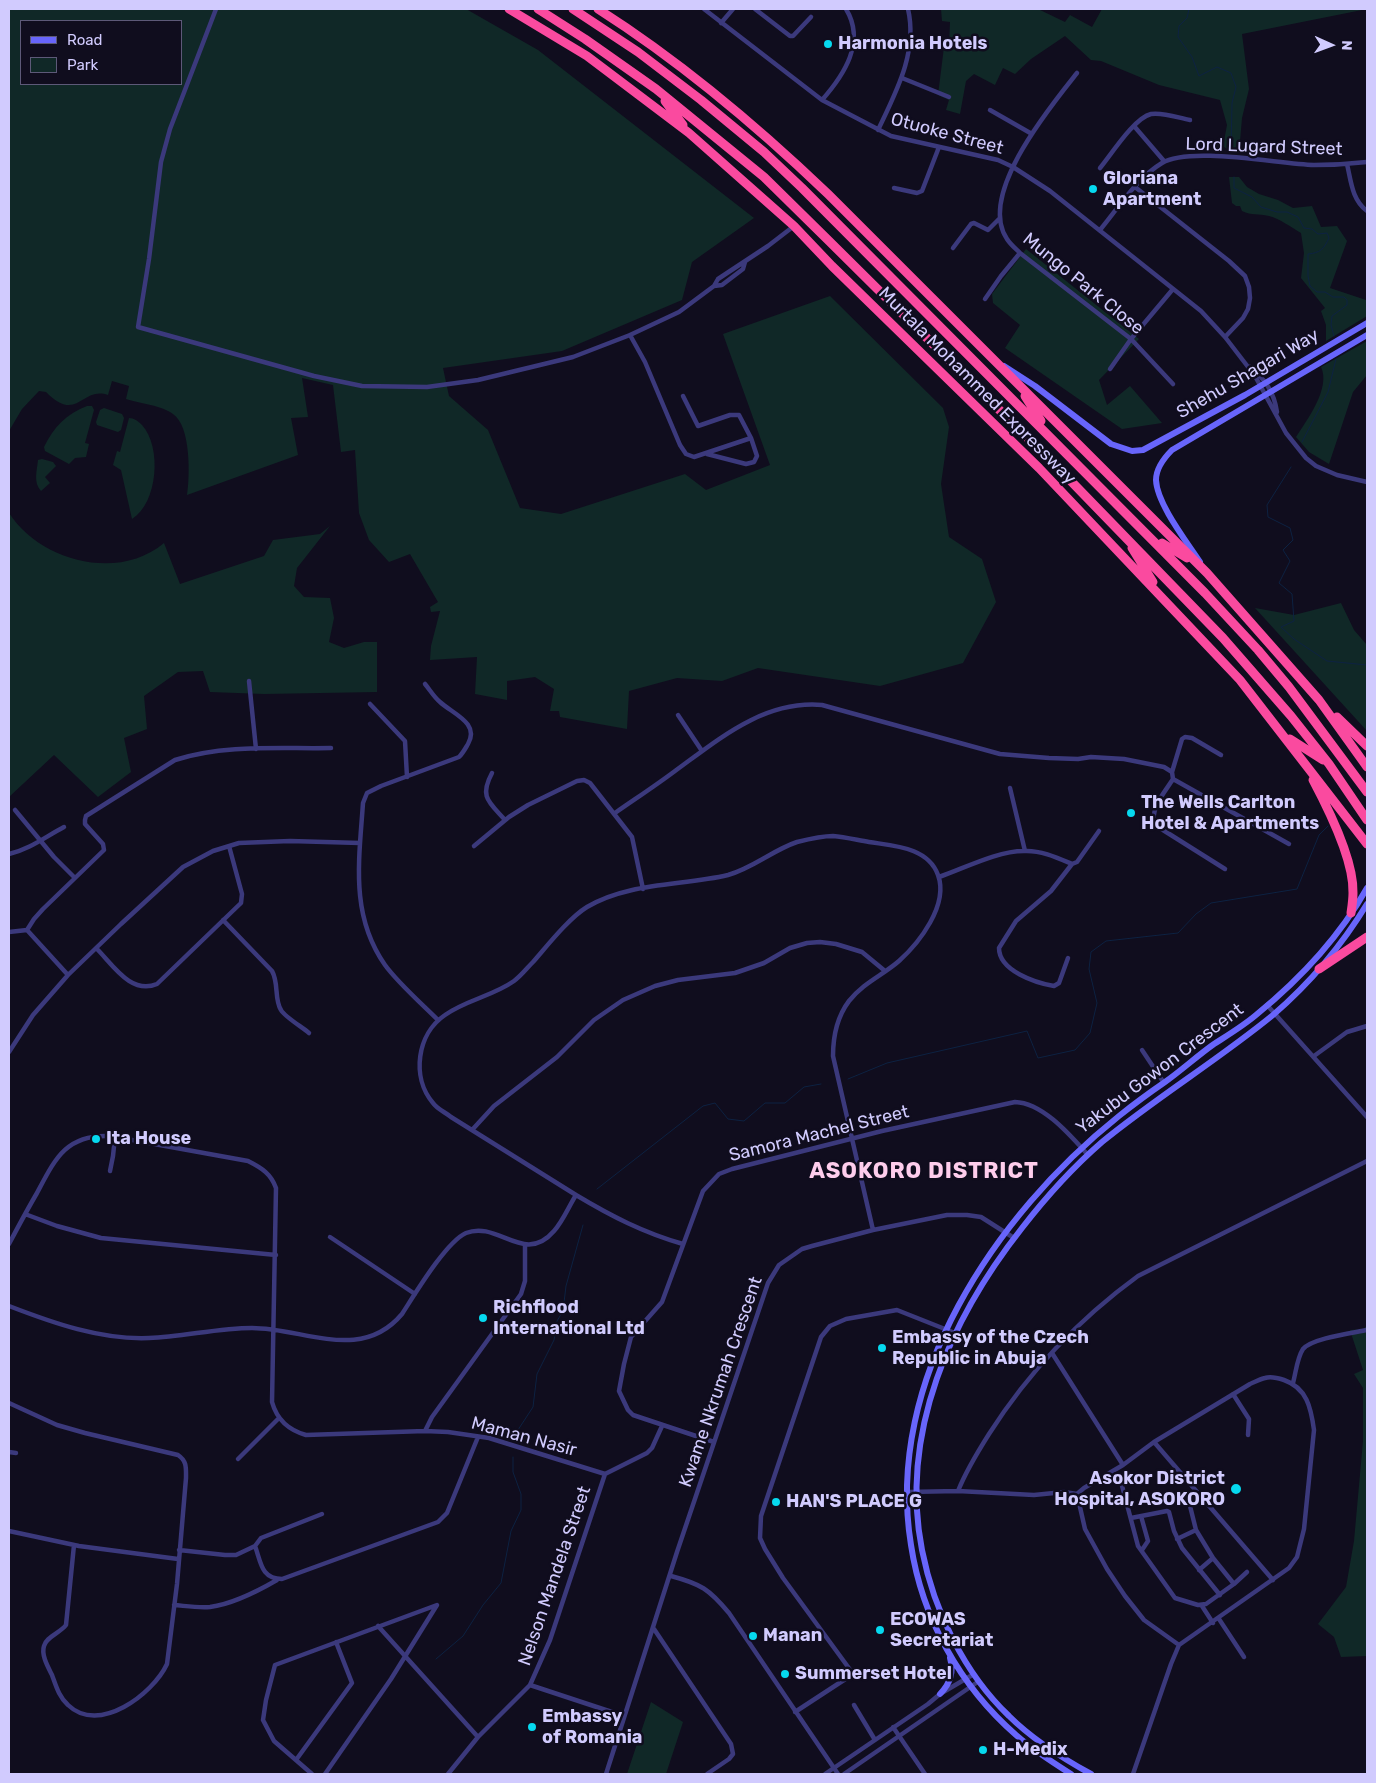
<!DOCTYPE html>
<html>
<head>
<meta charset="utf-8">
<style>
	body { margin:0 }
	#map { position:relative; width:1376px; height:1783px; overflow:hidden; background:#100d1e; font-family:Rubik,sans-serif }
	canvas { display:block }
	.frame { position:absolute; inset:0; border:10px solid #d1cbfe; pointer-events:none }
	.legend { position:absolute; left:20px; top:20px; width:162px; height:65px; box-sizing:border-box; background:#100d1e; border:1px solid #5d5978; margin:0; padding:6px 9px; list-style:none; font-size:15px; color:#d1cbfe }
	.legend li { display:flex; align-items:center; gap:10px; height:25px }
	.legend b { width:25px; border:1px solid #5d5978 }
	.north { position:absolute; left:1306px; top:20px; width:50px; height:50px; -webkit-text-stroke:4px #100d1e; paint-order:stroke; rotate:92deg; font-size:14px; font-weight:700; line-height:20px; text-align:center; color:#d1cbfe }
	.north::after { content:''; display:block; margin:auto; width:18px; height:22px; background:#d1cbfe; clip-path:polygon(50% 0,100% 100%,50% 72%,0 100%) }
</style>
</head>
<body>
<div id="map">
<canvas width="1376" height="1783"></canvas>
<div class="frame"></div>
<ul class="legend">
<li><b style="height:6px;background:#6865fb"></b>Road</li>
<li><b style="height:14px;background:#102827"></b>Park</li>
</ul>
<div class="north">N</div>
</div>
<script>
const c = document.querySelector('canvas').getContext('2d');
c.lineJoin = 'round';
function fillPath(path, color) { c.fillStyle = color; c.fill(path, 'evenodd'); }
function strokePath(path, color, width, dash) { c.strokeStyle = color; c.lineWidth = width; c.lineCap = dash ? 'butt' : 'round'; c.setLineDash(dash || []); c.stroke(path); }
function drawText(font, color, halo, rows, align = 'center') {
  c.font = font + ' Rubik,sans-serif'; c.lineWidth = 5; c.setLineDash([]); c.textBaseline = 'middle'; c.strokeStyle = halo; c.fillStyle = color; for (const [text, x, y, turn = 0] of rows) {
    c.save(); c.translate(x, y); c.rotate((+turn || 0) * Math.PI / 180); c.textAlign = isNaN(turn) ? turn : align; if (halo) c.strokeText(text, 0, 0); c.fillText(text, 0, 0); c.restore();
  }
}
const green = new Path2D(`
	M 9,9 L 466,9 L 538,50 L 754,218 L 692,262 L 682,300 L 562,351 L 443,368 L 449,396 L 488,430 L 520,508 L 561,514 L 685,474 L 706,490 L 770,465 L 723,334 L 830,296 L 943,408 L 949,427 L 941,484 L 949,537 L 982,559 L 996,602 L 963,663 L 880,686 L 758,668 L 722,681 L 677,678 L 629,691 L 627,729 L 560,717 L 559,711 L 550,711 L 554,689 L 535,677 L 507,681 L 507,700 L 475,694 L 477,657 L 430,660 L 431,646 L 440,611 L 431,612 L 430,607 L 438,602 L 410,554 L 389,562 L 369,540 L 359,513 L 355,450 L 341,452 L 333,385 L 302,378 L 308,417 L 291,418 L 298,455 L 187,495 C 190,476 191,426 173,414 C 163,406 139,403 126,399 L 129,386 L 112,381 L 108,395 C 81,386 78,424 46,392 L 39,391 L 22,409 L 9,431 ZM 21,21 L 181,21 L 181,84 L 21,84 Z
	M 941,9 L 1038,9 L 1065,22 L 1070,15 L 1092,27 L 1102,9 L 1367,9 L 1242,34 L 1249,89 L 1242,118 L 1239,153 L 1227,149 L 1223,146 L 1227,125 L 1220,100 L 1159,85 L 1101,61 L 1091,60 L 1065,36 L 1031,59 L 1015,74 L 1003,68 L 995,85 L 974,74 L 966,81 L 960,114 L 946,110 L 949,100 L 938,95 L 944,47 L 949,46 L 950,22 L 942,21 Z
	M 1229,177 L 1239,177 L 1247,187 L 1259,194 L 1278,200 L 1293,208 L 1312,206 L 1321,227 L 1337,226 L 1347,241 L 1330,288 L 1366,300 L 1367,316 L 1326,341 L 1326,325 L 1321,311 L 1325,308 L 1301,278 L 1304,253 L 1301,233 C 1291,227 1280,219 1269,216 C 1258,213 1252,216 1242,211 L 1240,206 L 1236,206 L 1232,203 Z
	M 1026,249 L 1139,339 L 1099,380 L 1107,405 L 1130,386 L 1162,423 L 1122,429 L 1005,348 L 1020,325 L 993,303 L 992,294 Z
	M 1367,341 L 1367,375 L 1353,392 L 1329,464 L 1309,452 L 1296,437 C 1307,420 1331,388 1321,367 Z
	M 87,406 L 92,406 L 94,410 L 85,443 L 89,444 L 86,457 L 75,458 L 69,464 L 45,451 L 44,447 C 54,427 66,414 87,406 Z
	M 104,408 L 122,414 L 124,418 L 121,430 L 118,432 L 97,425 L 96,422 L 100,410 Z
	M 129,418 C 134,418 138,421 142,425 C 162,447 158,503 132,519 L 121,470 L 113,465 L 117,451 L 120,452 Z
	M 42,459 L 53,462 L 56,466 L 45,477 L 50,483 L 41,491 C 33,482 37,471 38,460 Z
	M 9,513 C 40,561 118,582 164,543 L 180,584 L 264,556 L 273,540 L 320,534 L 330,526 L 297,568 L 294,586 L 304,597 L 330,598 L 334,618 L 329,642 L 344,648 L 364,642 L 377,642 L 377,692 L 264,694 L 210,692 L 203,671 L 178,672 L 144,696 L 147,729 L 124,738 L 131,772 L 98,797 L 54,755 L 9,797 Z
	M 1341,603 L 1354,630 L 1367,645 L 1367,731 L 1255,608 L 1294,615 Z
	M 1365,1327 L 1367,1327 L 1367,1656 L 1341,1657 L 1334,1637 L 1318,1624 L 1346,1587 L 1354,1541 L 1363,1441 L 1363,1388 L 1354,1374 L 1363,1370 L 1350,1330 L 1365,1329 Z
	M 651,1702 L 683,1722 L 666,1774 L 627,1774 Z`);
const stream = new Path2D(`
	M 1189,9 L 1187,18 L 1179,26 L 1178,37 L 1192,57 L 1199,76 L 1217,67 L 1231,73 L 1236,87 L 1232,103 L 1231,150
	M 1234,177 L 1234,188 L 1252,197 L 1261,207 L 1277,212 L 1287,212 L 1298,217 L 1304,228 L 1312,229 L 1318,234 L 1327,233 L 1329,238 C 1324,249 1320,253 1308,254 L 1308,276 L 1310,286 L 1317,292 L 1325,292 L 1333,297 L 1344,297 L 1347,300 L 1347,305 L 1332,316 L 1331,325 L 1334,336
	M 1302,442 L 1328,392 L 1336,359
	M 1291,467 L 1267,505 L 1268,517 L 1290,528 L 1293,540 L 1283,550 L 1290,561 L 1279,583 L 1292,594 L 1294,621 L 1281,627 L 1294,639 L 1327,661 L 1367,665 L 1367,667
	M 848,1079 L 887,1063 L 1027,1031 L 1038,1058 L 1075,1050 L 1090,1033 L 1097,1003 L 1089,969 L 1091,952 L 1106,941 L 1178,933 L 1196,914 L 1211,903 L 1297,889 L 1319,835 L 1328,826
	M 597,1189 L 703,1106 L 715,1103 L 728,1119 L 744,1121 L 765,1103 L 785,1103 L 804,1087 L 821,1084
	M 514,1436 L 533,1407 L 537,1374 L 554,1340 L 557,1321 L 563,1311 L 566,1286 L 583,1225
	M 436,1659 L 463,1636 L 483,1605 L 501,1583 L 511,1531 L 521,1510 L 521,1494 L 513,1472 L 513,1457`);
const street = new Path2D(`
	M 216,9 L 170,129 L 161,162 L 149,259 L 138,327 L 314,376 L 362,386 L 427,387 L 478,380 L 573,357 L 630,335 L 679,312 L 714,286 L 722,285 L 743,269 L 745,262
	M 704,9 L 822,100 C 844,75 866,42 846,9
	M 755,9 L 790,36 L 793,36 L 811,17
	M 721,23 L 733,9
	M 1077,73 C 1050,107 977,195 1007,239 C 1010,244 1016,249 1020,253 L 1131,339 L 1173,384
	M 902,78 L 949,97
	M 822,100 L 891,136 L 998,160 L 1013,167 L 1050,191 L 1201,311 L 1225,337 L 1255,376 L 1286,433 L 1306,458 L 1316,466 L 1337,475 L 1367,482
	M 990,110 L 1032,134
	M 1134,126 L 1164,161
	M 878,130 C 896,92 918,52 908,9
	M 1347,164 C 1351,181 1352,200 1367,211
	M 1100,168 C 1111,155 1134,118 1151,114 C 1163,112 1179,118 1190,120
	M 1135,187 L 1229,261 L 1245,276 L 1249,287 L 1250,298 L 1248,309 L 1243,318 L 1225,337
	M 894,188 L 917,193 L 922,191 L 939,147
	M 1100,230 C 1119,207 1137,178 1162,163 C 1190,146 1278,164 1314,165 C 1332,165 1349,164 1367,162
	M 953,248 L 971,224 L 974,223 L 988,230 L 1000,218
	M 714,286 L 718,279 L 768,246 L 794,226
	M 985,299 L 1001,276 L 1020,253
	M 630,335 L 645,362 L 680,445 L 686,454 L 694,457 L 751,438
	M 1250,367 C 1265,379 1274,392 1277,412
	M 1110,369 L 1131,339 L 1173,289
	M 683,396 L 698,426 L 730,415 L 739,415 L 751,438 L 757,456 L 754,462 L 746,464 L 707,454
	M 249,681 L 256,749
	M 425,684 C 430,690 434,697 440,702 C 453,714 480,723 468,744 C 465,749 463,753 459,757 L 381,786 L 367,793 L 363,803 C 359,861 350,915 385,965 C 398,983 422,1004 438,1020
	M 370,704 L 405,741 L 407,777
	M 678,715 L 702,751
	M 1221,755 L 1192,738 L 1185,737 L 1182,739 L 1172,772 L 1173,779 C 1165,792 1149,809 1155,825 L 1225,869
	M 492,773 C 479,797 489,802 505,820
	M 1173,779 L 1289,844
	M 1010,788 L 1025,851
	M 15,810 L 54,857 L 75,878
	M 615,813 C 635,799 655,786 675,771 C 719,739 764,700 822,705 L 1000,754 L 1049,758 L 1078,759 L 1091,757 L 1124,759 L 1164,767 L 1172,772
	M 474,846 L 509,817 L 528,805 L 577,781 L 584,780 L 590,783 L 632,837 L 643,889
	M 9,854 C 30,849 45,837 64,827
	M 939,877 C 965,868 997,851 1024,851 C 1041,850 1058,858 1072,864
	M 223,920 L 272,971 C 279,983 274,999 281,1010 C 285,1017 302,1027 309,1033
	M 27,930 L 34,919 L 43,909 L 104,850 L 103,844 L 85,824 L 85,820 L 86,816 L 175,760 C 225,744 280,749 331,748
	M 9,932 L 27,930 L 68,975
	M 97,949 C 113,965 131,995 157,984 L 241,903 L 242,894 L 229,846
	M 1068,958 L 1059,983 L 1054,986 C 1036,983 999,971 999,948 L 1016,921 L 1051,891 L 1072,864 L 1077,862 L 1099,831
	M 1267,1005 L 1367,1117
	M 1142,1050 L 1164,1083
	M 9,1052 L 33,1015 L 68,975 L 121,924 L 183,867 L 213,851 L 239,843 L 290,841 L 360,843
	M 1314,1056 L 1347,1032 L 1367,1026
	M 472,1130 L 494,1106 L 557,1057 L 594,1020 L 623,1000 L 655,986 L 678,980 L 735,973 L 764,963 L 790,948 L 807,943 L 820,942 L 836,944 L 862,952 L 885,971
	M 110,1171 L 113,1156 L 115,1137
	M 576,1195 L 451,1117 C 445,1112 437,1109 433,1103 C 411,1077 417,1034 445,1015 C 466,1000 493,996 514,981 C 521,976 527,968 533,962 C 547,946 569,918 587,907 C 629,882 682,886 728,875 C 753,868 773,850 797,842 C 809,839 821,836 833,836 C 845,837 857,840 869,842 C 894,846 928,847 938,875 C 949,905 919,943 899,961 C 883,975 863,983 849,1001 C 837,1017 833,1036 833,1056 L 873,1230
	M 25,1214 L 57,1226 L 101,1238 L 276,1255
	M 330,1237 L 415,1294
	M 9,1244 C 18,1227 27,1210 37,1193 C 55,1159 66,1134 110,1136 L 248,1161 C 262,1168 271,1174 276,1188 L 272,1402 C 277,1420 288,1430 306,1435 L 425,1431 L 448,1432 L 489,1438 L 605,1474 L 647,1453 L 652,1448 L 662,1426
	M 9,1306 C 53,1323 101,1340 149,1338 C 183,1337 217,1328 252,1328 C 304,1328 361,1363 402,1314 C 415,1294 446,1242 466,1233 C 498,1220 524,1266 554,1231 C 563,1221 569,1206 576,1195 C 611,1216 644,1233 683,1244
	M 1052,1353 L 1123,1465
	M 1293,1383 C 1296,1372 1297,1358 1303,1349 C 1312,1338 1353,1333 1367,1330
	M 1233,1394 L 1249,1419 L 1248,1435
	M 9,1403 L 57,1425 L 85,1433 L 178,1455 C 187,1461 186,1468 186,1478 L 177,1584 L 167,1664 C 153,1694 99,1735 68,1705 C 59,1697 56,1686 52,1675 C 48,1667 41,1655 44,1646 C 46,1637 60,1633 66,1625 L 74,1545
	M 425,1431 L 432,1417 L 521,1294 L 525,1281 L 525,1245
	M 714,1442 L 633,1415 L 628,1410 L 619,1391 L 624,1364 L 631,1337 L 662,1302 L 703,1191 L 719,1174 L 732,1169 L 882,1131 L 1015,1102 C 1043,1103 1070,1135 1088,1155
	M 1154,1442 L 1273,1580
	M 9,1452 L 16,1453
	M 238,1459 L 279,1418
	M 1121,1482 L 1138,1546 L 1175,1598 L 1198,1605 L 1206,1604 L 1234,1584 L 1247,1572
	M 958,1491 C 966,1471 977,1453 989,1434 C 1028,1373 1079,1319 1138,1276 L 1367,1161
	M 907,1492 L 958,1491 L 1034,1495 L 1064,1492 L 1077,1494 L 1084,1488 L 1123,1465 L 1154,1442 L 1250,1384 C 1255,1382 1260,1379 1265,1378 C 1271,1376 1278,1378 1284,1380 C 1307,1388 1311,1408 1314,1430 L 1304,1529 L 1297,1557 L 1289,1568 L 1179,1645 L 1171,1664 L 1133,1774
	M 1077,1494 L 1085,1529 L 1107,1569 L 1125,1596 L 1144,1620 L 1179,1645
	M 1189,1502 L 1196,1530 L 1213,1558 L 1234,1584
	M 322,1514 L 261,1538 L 255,1546 C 261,1562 261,1579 282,1579 L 438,1522 L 447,1513 L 478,1437
	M 1141,1516 L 1148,1541 L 1142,1550
	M 1131,1518 L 1167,1511 L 1169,1512 L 1174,1531 L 1182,1548 L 1220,1595
	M 9,1531 L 79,1546 L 178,1559
	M 1177,1539 L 1196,1530
	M 179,1550 L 225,1555 L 236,1555 L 255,1546
	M 1199,1570 L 1213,1558
	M 671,1576 C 701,1584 709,1589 729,1613 L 838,1774
	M 174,1605 C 186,1606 198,1608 210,1607 C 233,1604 258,1591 277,1580
	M 1202,1606 L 1213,1623
	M 1219,1619 L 1244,1657
	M 378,1626 L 478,1737
	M 654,1629 L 731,1744 L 733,1754 L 729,1759 L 707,1774
	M 530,1685 L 624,1716
	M 854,1705 L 875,1740
	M 795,1712 L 847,1678 L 851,1671 L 783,1578 L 765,1549 L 760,1538 L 761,1516 L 821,1337 L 830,1326 L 846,1319 L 897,1310 L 955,1333
	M 893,1727 L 925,1774
	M 296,1760 L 352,1683 L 336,1642
	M 312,1774 L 274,1741 L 263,1720 L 266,1700 L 275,1665 L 437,1605 L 391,1679 L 325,1774
	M 448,1774 L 478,1737 L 530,1685 L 550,1640 L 605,1474
	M 606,1774 L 677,1552 L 768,1283 L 779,1265 L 802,1249 L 812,1246 L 873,1230 L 947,1215 L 967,1215 L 981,1217 L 1014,1238
	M 825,1774 L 928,1704 L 940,1694 L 974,1674
	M 844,1774 L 979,1681`);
const secondary = new Path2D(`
	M 1004,366 L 1035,386 L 1111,444 L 1132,451 L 1143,450 L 1245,395 L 1367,323
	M 1200,562 C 1187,542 1157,504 1156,480 C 1156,468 1164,458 1172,450 L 1367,335
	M 940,1694 C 950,1684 954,1672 950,1658
	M 1071,1774 C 1052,1762 1033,1750 1016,1735 C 960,1686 922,1618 911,1545 C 884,1380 995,1215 1119,1116 C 1134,1104 1149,1093 1165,1082 C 1182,1070 1197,1056 1214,1044 C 1228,1035 1243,1026 1256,1015 C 1299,980 1340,936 1367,888
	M 1091,1774 C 1062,1758 1033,1740 1009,1716 C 964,1673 934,1611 922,1550 C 899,1433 951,1318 1022,1228 C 1046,1197 1072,1168 1102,1142 C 1157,1097 1218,1060 1273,1015 C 1309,984 1342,945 1367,904`);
const highway = new Path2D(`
	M 509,9 L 587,56 L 689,133 L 794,226 L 832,266 L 1039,468 L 1240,680 L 1367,844
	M 538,9 L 585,39 L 656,89 L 764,177 L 829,241 L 1066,476 L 1223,638 L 1291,716 L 1329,764 L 1367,820
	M 573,9 L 638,52 L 701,100 L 764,152 L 802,188 L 1205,593 L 1258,650 L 1289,687 L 1367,792
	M 598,9 C 681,62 757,126 828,194 L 1207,573 L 1319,700 L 1367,767
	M 665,101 L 683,125
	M 1025,396 L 1041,421
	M 1162,543 L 1187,558
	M 1132,548 L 1153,582
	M 1337,717 L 1367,746
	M 1290,739 L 1323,760
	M 1313,780 C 1329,810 1354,860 1353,893 C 1353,900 1352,906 1351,913
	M 1319,969 L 1367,937`);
const markers = [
	[828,44,5,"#06d9ef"],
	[1093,189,5,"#06d9ef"],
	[1131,813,5,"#06d9ef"],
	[96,1139,5,"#06d9ef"],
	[483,1318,5,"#06d9ef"],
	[882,1348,5,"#06d9ef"],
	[1236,1489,6,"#06d9ef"],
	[776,1502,5,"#06d9ef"],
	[880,1630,5,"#06d9ef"],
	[753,1636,5,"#06d9ef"],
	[785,1674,5,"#06d9ef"],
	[532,1727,5,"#06d9ef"],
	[983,1750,5,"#06d9ef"]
];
const poiNames = [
	["Harmonia Hotels",838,44],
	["Gloriana",1103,179],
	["Apartment",1103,200],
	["The Wells Carlton",1141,803],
	["Hotel & Apartments",1141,824],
	["Ita House",106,1139],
	["Richflood",493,1308],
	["International Ltd",493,1329],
	["Embassy of the Czech",892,1338],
	["Republic in Abuja",892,1359],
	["Asokor District",1225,1479,"right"],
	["Hospital, ASOKORO",1225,1500,"right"],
	["HAN'S PLACE G",786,1502],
	["ECOWAS",890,1620],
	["Secretariat",890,1641],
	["Manan",763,1636],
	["Summerset Hotel",795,1674],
	["Embassy",542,1717],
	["of Romania",542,1738],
	["H-Medix",993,1750]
];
const streetNames = [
	["Otuoke Street",947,134,15],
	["Lord Lugard Street",1264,147,2],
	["Mungo Park Close",1083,284,39],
	["Shehu Shagari Way",1248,374,-30],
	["Murtala Mohammed Expressway",977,386,45],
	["Yakubu Gowon Crescent",1160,1069,-37],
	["Samora Machel Street",819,1134,-14],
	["Kwame Nkrumah Crescent",721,1382,-71],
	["Maman Nasir",524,1437,15],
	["Nelson Mandela Street",555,1576,-71]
];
const districtNames = [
	["ASOKORO DISTRICT",924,1172]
];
fillPath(green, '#102827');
strokePath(stream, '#0d2242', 1);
strokePath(street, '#3b397c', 4.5);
strokePath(secondary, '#6865fb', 6);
strokePath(highway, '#fa4a9f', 9);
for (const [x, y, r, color] of markers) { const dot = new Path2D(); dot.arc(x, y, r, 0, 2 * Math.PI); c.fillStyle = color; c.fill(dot); strokePath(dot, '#100d1e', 2); }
drawText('bold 18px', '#d1cbfe', '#100d1e', poiNames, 'left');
drawText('18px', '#d1cbfe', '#100d1e', streetNames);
c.letterSpacing = '1px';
drawText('bold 22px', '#fecdec', '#100d1e', districtNames);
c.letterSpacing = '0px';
</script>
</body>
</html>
